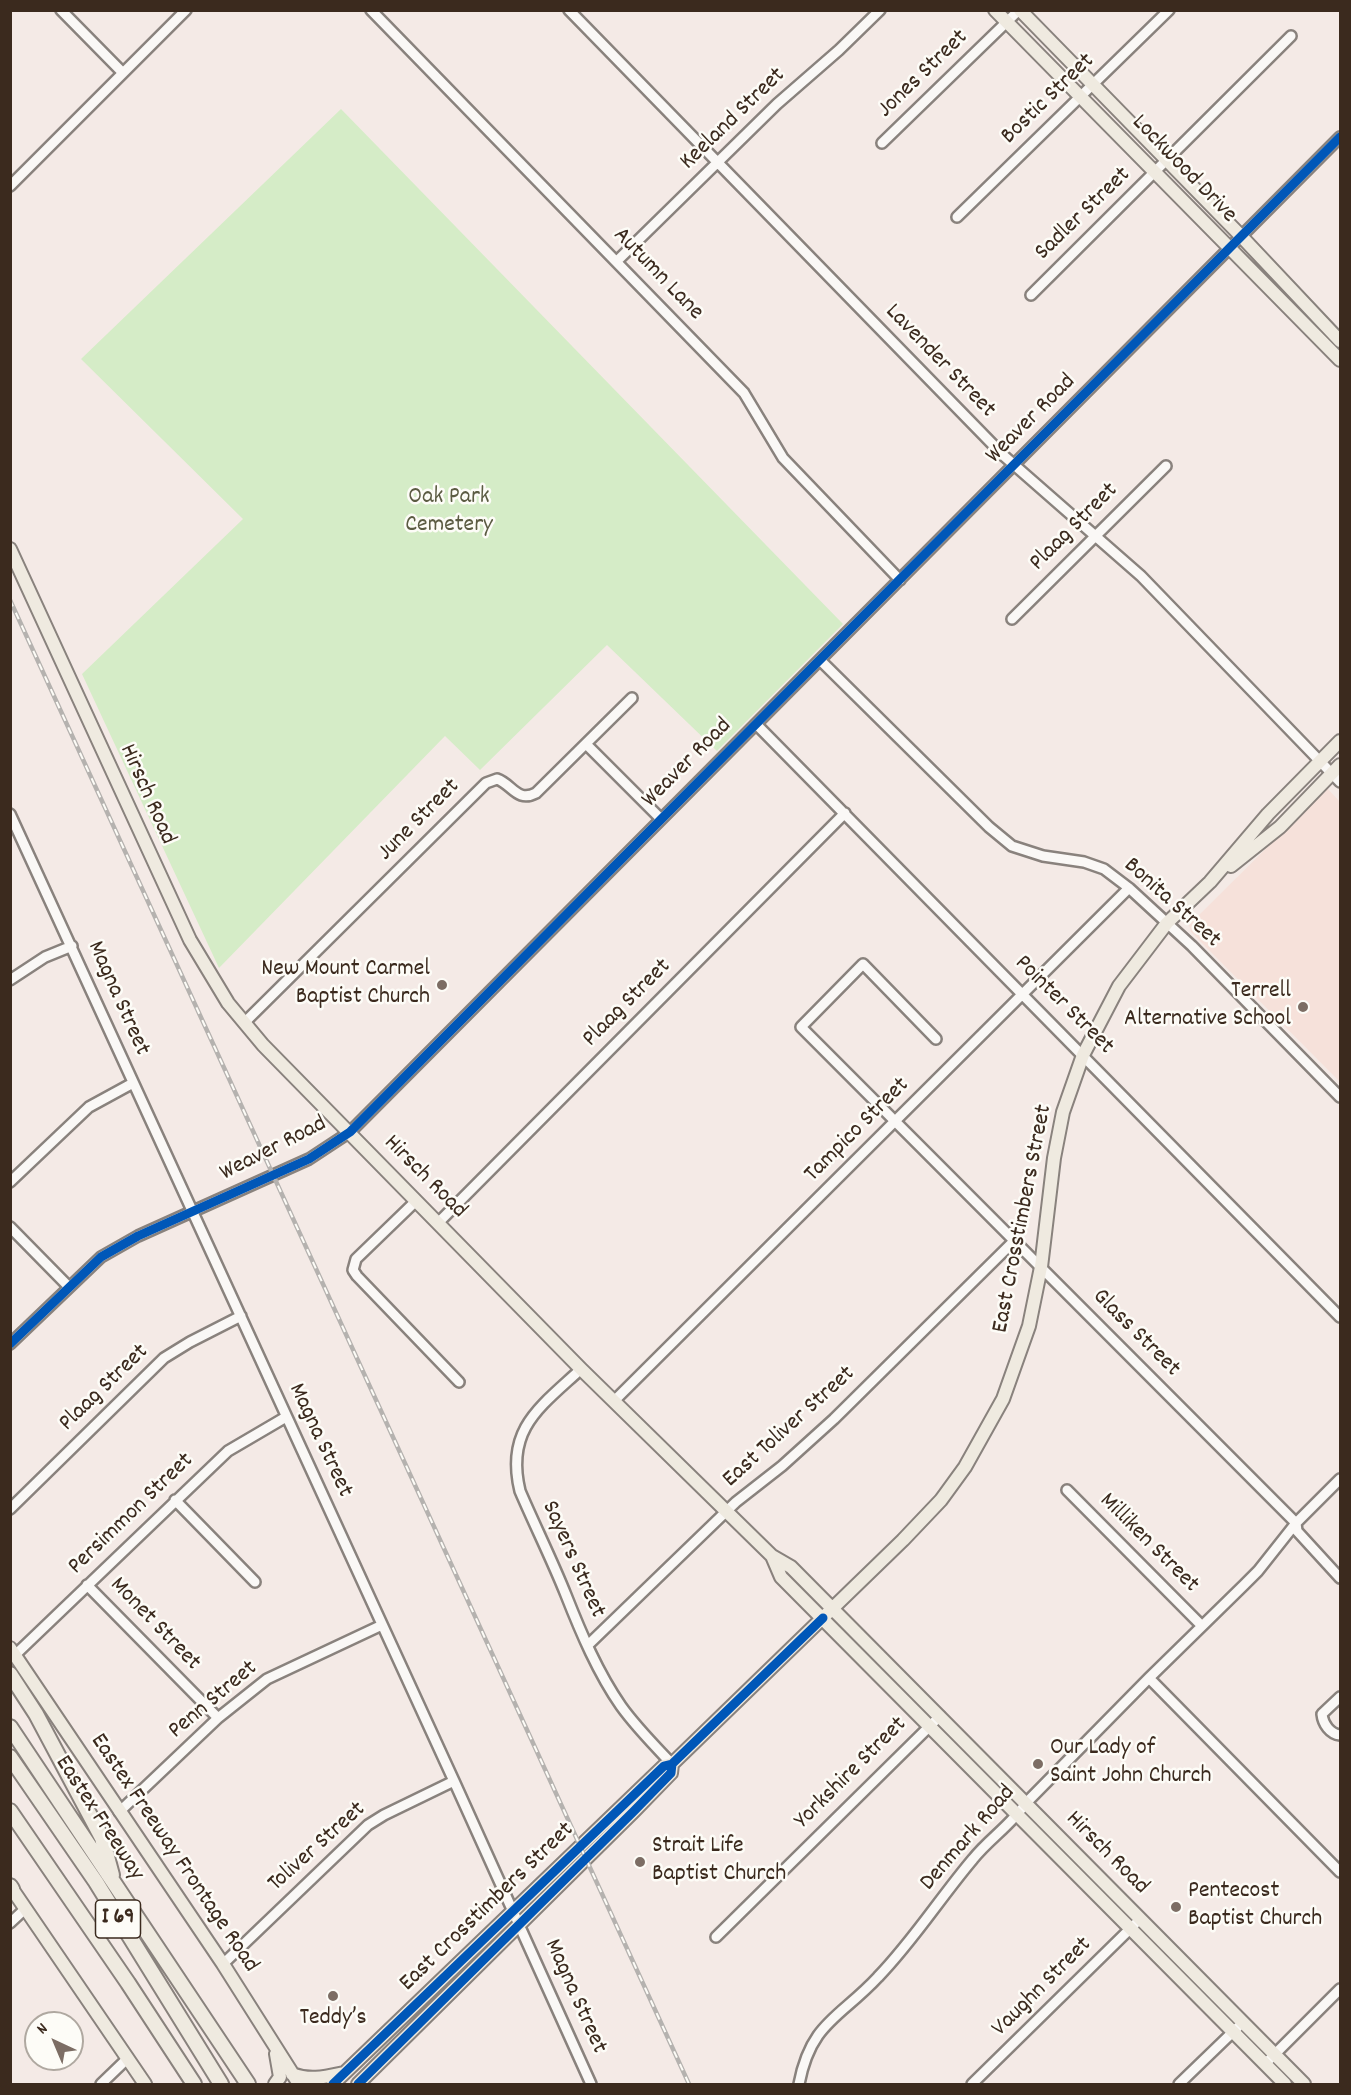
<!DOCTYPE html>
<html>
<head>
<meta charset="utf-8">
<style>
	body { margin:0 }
	#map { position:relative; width:1351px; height:2095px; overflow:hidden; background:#f4eae6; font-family:Dekko,sans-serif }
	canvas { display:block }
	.frame { position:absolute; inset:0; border:12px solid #3b2a1e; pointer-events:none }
	.north { position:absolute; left:24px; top:2011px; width:60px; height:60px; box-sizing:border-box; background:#fdfcf7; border:2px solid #afa8a0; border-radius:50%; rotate:316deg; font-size:16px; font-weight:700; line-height:24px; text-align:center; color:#3b2a1e }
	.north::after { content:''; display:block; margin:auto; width:21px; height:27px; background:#7c6d64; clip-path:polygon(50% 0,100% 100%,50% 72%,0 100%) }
</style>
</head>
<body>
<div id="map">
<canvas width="1351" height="2095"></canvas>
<div class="frame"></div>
<div class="north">N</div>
</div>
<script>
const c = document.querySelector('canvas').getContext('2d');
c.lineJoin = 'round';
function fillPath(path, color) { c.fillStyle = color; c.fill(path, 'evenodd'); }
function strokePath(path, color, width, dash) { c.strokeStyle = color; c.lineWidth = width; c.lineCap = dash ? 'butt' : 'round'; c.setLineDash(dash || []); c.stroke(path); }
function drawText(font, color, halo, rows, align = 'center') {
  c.font = font + ' Dekko,sans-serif'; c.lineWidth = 5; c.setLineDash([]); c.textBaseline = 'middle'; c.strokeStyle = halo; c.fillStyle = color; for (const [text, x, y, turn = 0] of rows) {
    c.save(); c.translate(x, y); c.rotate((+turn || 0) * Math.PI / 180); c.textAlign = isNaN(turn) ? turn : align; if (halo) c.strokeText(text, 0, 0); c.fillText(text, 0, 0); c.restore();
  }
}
const built = new Path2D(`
	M 1327,788 L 1340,802 L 1340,1082 L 1191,932 L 1189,925 Z`);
const green = new Path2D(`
	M 341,109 L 843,624 L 717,751 L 607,645 L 480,770 L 445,736 L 219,968 L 82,674 L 243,519 L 81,359 Z`);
const minor = new Path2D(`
	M 61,10 L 123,73
	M 371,10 L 744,393 L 783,458 L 900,580
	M 569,10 L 1004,456 L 1141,576 L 1340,782
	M 882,143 L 1019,10
	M 10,186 L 186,10
	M 957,217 L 1169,10
	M 617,261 L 777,104 L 839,50 L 880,10
	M 1031,295 L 1291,36
	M 1012,619 L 1166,466
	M 820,660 L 989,827 L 1012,846 L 1043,856 L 1084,862 L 1104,869 L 1129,888 L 1192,946 L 1340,1097
	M 756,724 L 1340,1317
	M 586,744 L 661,819
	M 10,814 L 454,1781 L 591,2084
	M 10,980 L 45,957 L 72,946
	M 245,1022 L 486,783 L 497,779 C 512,784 517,803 536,793 L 632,698
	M 936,1039 L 863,964 L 801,1027 L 1296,1523 L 1297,1531 L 1340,1578
	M 10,1182 L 89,1107 L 133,1083
	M 416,1201 L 356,1259 L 353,1270 L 357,1276 L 459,1382
	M 439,1222 L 845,813
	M 10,1227 L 68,1286
	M 10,1344 L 101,1257 L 138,1236 L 309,1159 L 350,1132 L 1340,137
	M 581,1369 C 540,1407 505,1429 520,1491 C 535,1526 552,1560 566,1595 C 581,1633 598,1673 621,1706 C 636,1727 654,1745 672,1764
	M 614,1401 L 1129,888
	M 1067,1490 L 1202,1626
	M 175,1500 L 255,1582
	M 10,1509 L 164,1358 L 190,1342 L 241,1316
	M 87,1585 L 218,1718
	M 588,1645 L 736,1502 L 782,1466 L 834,1419 L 1015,1240
	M 15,1655 L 228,1451 L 286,1417
	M 1149,1678 L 1340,1872
	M 1340,1697 L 1322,1714 C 1323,1724 1330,1734 1340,1735
	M 119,1812 L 218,1718 L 267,1679 L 382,1625
	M 10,1923 L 25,1909
	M 716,1937 L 940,1716
	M 223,1964 L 368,1825 L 384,1815 L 454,1781
	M 1265,2064 L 1340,1989
	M 101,2084 L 128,2058
	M 799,2084 C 811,2022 840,2018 878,1977 C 913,1941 940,1898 973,1859 C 989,1839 1011,1825 1026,1803 L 1149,1678 L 1244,1585 L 1258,1571 L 1296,1523 L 1340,1479
	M 972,2084 L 1135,1924
	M 1179,2084 L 1238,2027`);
const major = new Path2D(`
	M 995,10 L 1340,360
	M 1020,10 L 1241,236 L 1340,341
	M 10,549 L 190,940 L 228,1003 L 263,1045 L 581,1369 L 772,1556 L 791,1567 L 1304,2084
	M 1231,866 L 1280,827 L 1340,765
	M 772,1556 L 781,1577 L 1285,2084
	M 10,1648 L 223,1964 L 299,2084
	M 10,1886 L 145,2084
	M 292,2074 C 310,2081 325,2077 344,2073
	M 275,2084 L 280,2077 L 276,2054
	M 333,2084 L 664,1766 L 672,1764 L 903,1540 L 941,1500 L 965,1467 L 1003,1399 L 1029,1326 L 1041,1267 L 1054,1158 L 1063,1112 L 1083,1055 L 1119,986 L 1167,923 L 1210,882 L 1268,814 L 1340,741
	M 358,2084 L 634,1811 L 671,1773 L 672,1764`);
const highway = new Path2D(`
	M 10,1674 L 36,1714 L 102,1838 L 112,1875
	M 10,1727 L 248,2084
	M 10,1757 L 96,1882 L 221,2084
	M 10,1811 L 128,1983 L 194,2084
	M 10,1886 L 12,1889`);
const rail = new Path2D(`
	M 10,600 L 689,2084`);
const cycleway = new Path2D(`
	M 10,1344 L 101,1257 L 138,1236 L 309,1159 L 350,1132 L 1340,137
	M 333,2084 L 664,1766 L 672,1764 L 823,1618
	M 358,2084 L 634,1811 L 671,1773 L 672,1764`);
const markers = [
	[442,985,6,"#7c6d64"],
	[1303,1007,6,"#7c6d64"],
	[1038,1764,6,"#7c6d64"],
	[640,1862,6,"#7c6d64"],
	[1176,1907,6,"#7c6d64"],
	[333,1996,6,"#7c6d64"]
];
const shields = [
	[118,1919,45]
];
const shieldNames = [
	["I 69",118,1919]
];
const streetNames = [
	["Jones Street",924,75,-44],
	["Bostic Street",1049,100,-44],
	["Keeland Street",734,120,-44],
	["Lockwood Drive",1183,170,46],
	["Sadler Street",1084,215,-44],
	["Autumn Lane",657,275,46],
	["Lavender Street",939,362,46],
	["Weaver Road",1032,420,-45],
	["Plaag Street",1075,528,-45],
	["Weaver Road",688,764,-45],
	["Hirsch Road",146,795,66],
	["June Street",420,821,-45],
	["Bonita Street",1171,904,42],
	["Magna Street",117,999,66],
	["Plaag Street",628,1004,-45],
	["Pointer Street",1063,1006,45],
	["Tampico Street",858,1131,-45],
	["Weaver Road",274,1150,-27],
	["Hirsch Road",424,1178,45],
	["East Crosstimbers Street",1024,1219,-79],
	["Glass Street",1135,1334,45],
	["Plaag Street",105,1389,-44],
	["East Toliver Street",790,1428,-42],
	["Magna Street",319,1441,65],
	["Persimmon Street",132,1515,-44],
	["Milliken Street",1148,1544,45],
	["Sayers Street",572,1560,66],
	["Monet Street",154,1625,46],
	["Penn Street",214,1701,-40],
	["Yorkshire Street",852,1774,-45],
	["Eastex Freeway",98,1819,57],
	["Denmark Road",969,1839,-49],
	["Toliver Street",318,1848,-42],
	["Eastex Freeway Frontage Road",173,1854,56],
	["Hirsch Road",1106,1854,45],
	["East Crosstimbers Street",488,1908,-44],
	["Vaughn Street",1043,1988,-45],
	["Magna Street",574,1997,66]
];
const parkNames = [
	["Oak Park",449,499],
	["Cemetery",449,527]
];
const poiNames = [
	["New Mount Carmel",430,971,"right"],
	["Baptist Church",430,999,"right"],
	["Terrell",1291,993,"right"],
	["Alternative School",1291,1021,"right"],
	["Our Lady of",1050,1750],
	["Saint John Church",1050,1778],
	["Strait Life",652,1848],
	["Baptist Church",652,1876],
	["Pentecost",1188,1893],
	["Baptist Church",1188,1921],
	["Teddy’s",333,2020,"center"]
];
fillPath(built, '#f6e1da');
fillPath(green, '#d5ecc7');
strokePath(minor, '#89827d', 14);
strokePath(major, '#89827d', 16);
strokePath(highway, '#89827d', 18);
strokePath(minor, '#faf8f6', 9);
strokePath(major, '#efeae0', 12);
strokePath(highway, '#efeae0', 14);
strokePath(rail, '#b5b2af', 4.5);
strokePath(rail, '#fdfcf7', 2, [7]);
strokePath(cycleway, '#0057b8', 9);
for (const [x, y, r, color] of markers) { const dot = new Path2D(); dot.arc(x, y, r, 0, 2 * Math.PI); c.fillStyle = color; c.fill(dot); strokePath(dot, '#fdfcf7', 2); }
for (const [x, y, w] of shields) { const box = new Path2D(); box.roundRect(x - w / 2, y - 19, w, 38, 4.5); c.fillStyle = '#fdfcf7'; c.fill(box); strokePath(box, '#3b2a1e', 1.5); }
drawText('bold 22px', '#3b2a1e', null, shieldNames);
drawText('24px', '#3b2a1e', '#fdfcf7', streetNames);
drawText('24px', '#5b5b42', '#fdfcf7', parkNames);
drawText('24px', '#3b2a1e', '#fdfcf7', poiNames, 'left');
</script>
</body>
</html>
